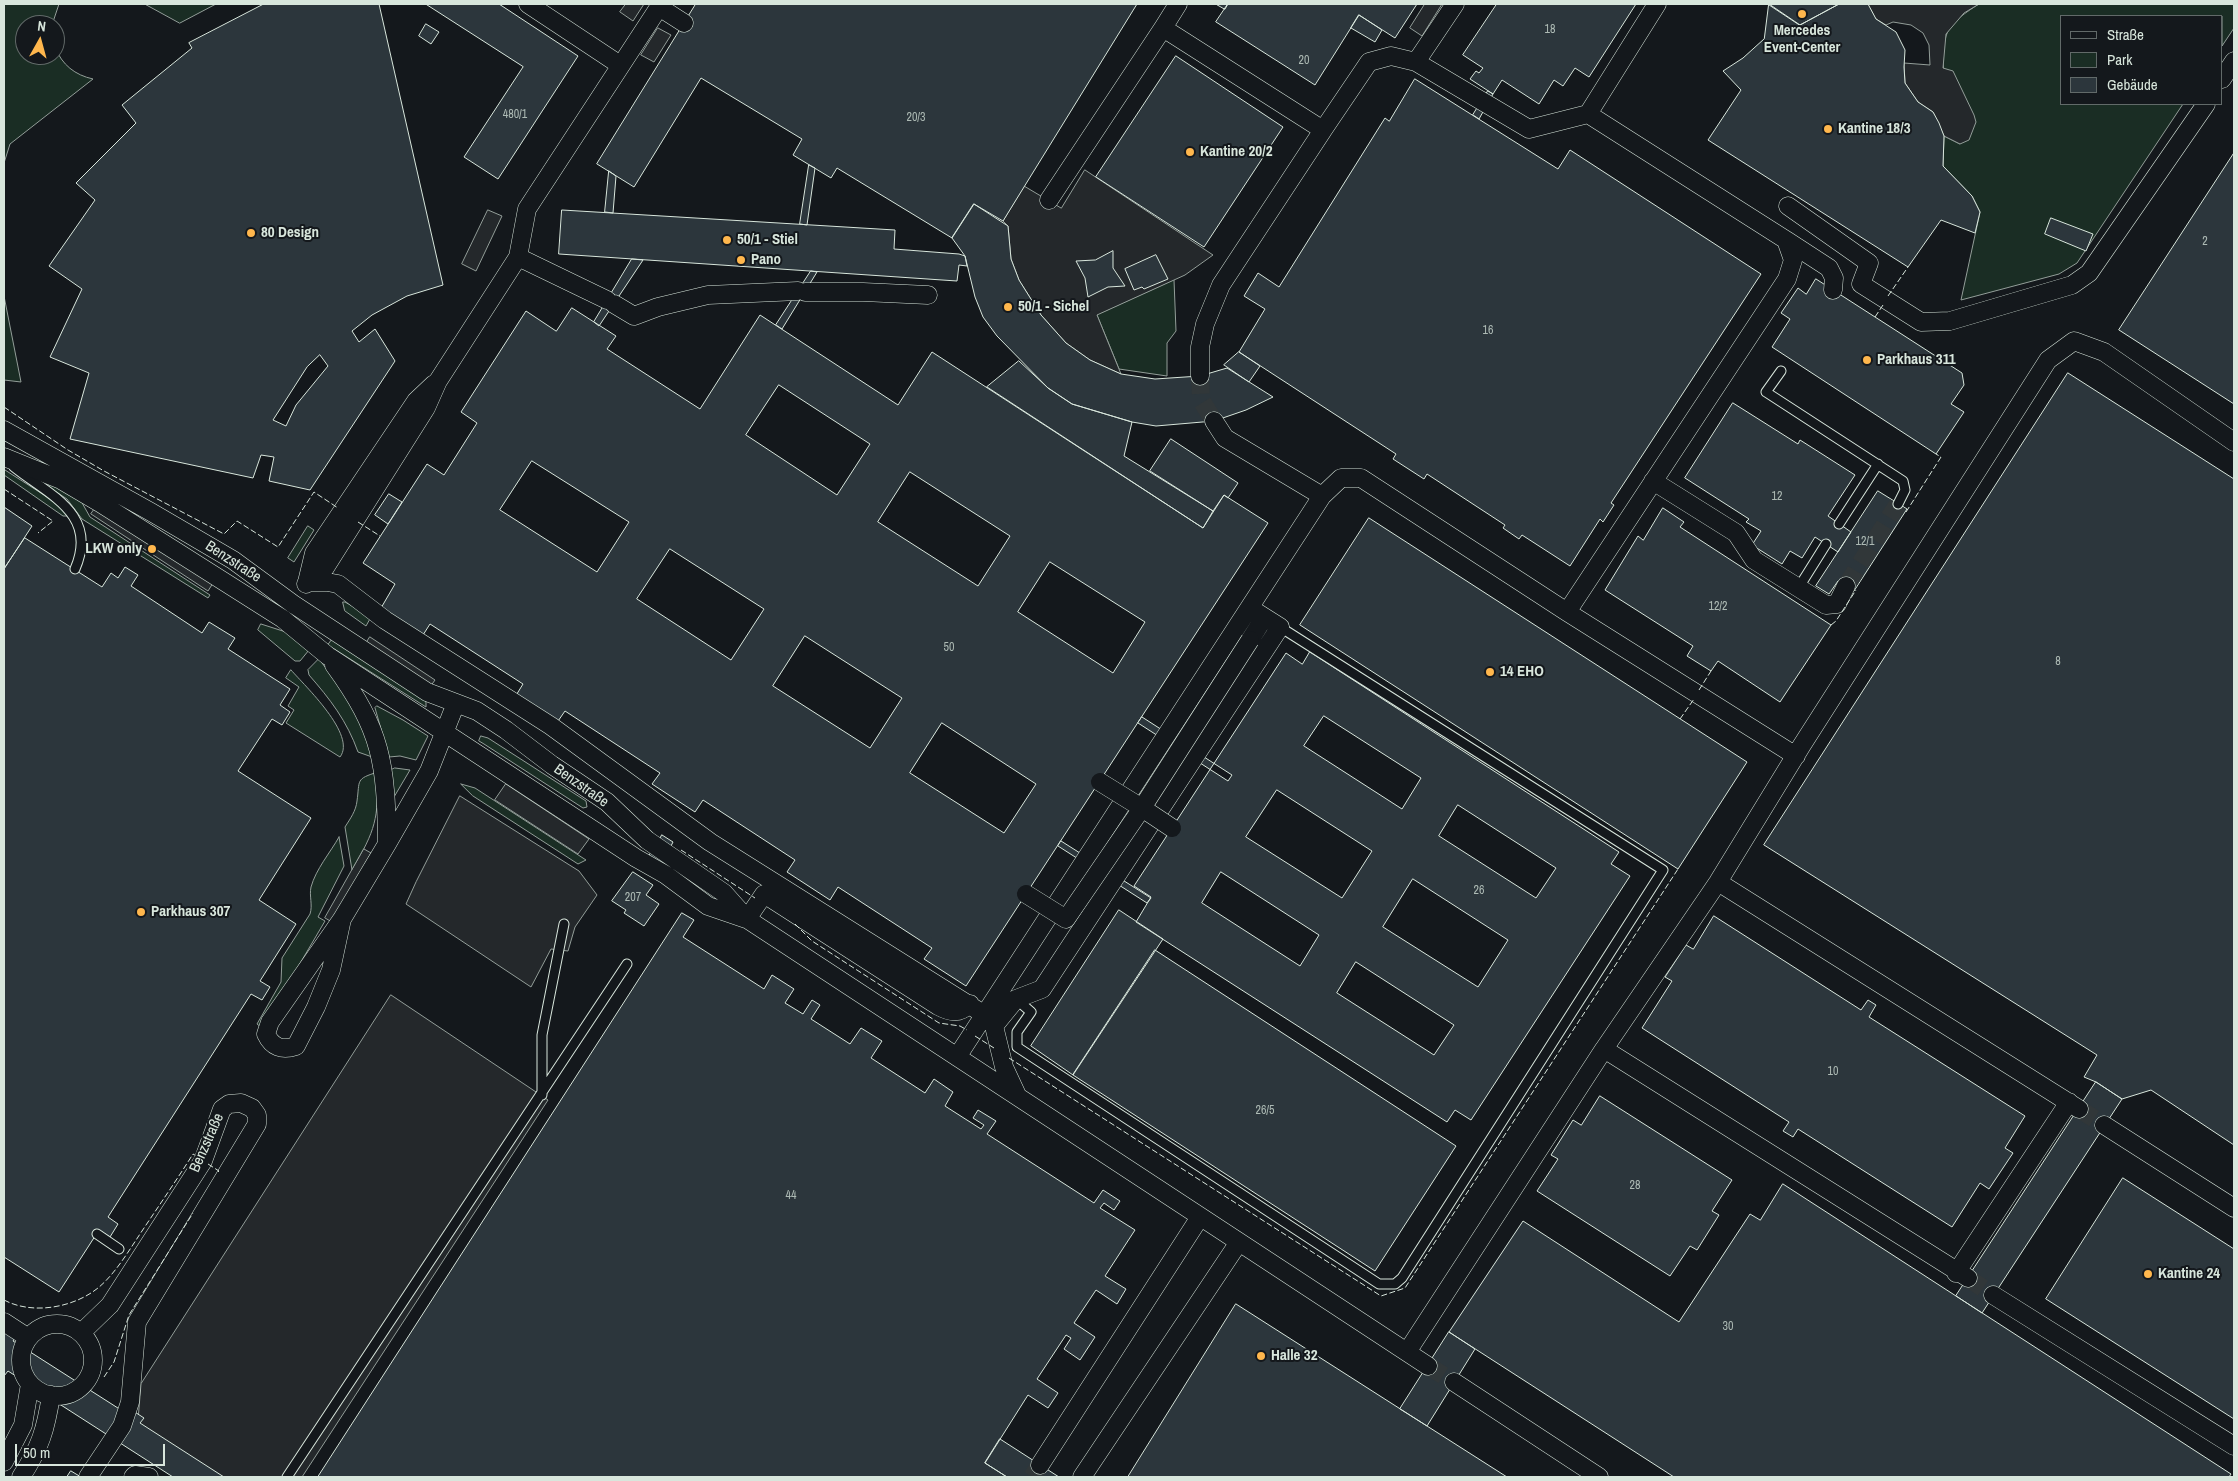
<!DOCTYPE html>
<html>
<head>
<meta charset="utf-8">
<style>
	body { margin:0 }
	#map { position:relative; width:2238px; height:1481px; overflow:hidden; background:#14181c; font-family:"Archivo Narrow",sans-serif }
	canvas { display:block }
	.frame { position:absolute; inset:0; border:5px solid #d8e6dc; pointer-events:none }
	.legend { position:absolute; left:2060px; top:15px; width:162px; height:90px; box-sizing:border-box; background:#14181c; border:1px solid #626a69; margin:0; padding:6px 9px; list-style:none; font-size:15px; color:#d8e6dc }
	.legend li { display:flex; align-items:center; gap:10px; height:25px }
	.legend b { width:25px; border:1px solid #626a69 }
	.north { position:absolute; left:15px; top:15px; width:50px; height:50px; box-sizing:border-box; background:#14181c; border:1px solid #626a69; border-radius:50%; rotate:7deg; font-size:14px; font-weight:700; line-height:20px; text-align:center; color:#d8e6dc }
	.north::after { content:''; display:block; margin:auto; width:18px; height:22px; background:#ffb74d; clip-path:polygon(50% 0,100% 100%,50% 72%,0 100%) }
	.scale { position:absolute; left:15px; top:1444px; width:150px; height:22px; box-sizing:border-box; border:2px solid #d8e6dc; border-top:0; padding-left:6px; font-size:15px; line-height:18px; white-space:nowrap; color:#d8e6dc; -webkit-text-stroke:4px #14181c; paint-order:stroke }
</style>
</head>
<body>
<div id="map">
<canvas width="2238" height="1481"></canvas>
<div class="frame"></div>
<ul class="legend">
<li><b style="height:6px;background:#14181c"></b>Straße</li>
<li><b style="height:14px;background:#1a2d24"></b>Park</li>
<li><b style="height:14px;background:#2c363c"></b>Gebäude</li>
</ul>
<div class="north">N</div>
<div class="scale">50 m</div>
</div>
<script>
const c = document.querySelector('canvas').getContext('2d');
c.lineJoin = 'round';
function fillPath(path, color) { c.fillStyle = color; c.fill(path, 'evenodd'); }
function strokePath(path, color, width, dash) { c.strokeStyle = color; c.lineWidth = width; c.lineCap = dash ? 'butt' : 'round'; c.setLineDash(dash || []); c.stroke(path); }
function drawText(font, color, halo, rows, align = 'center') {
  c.font = font + ' "Archivo Narrow",sans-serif'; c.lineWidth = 4; c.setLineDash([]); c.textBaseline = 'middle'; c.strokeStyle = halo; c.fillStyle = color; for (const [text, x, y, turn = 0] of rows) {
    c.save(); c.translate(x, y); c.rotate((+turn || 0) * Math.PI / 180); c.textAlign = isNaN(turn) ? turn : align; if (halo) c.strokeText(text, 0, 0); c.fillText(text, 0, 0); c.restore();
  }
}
const green = new Path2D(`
	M 4,4 L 59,4 L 52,25 L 25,25 L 25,55 L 55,55 L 55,47 C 62,65 75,75 93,79 L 10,144 L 4,163 Z
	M 145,4 L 216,4 L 180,23 Z
	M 1979,4 L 2234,4 L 2234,28 L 2222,46 L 2222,16 L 2062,16 L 2062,104 L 2183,104 L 2077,263 L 2059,274 L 1961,300 L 1980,212 L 1972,196 L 1943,166 L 1944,136 L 1960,144 C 1952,110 1937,70 1946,36 C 1950,22 1968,11 1979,4 Z
	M 1174,280 L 1176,331 L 1167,343 L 1167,376 L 1119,369 L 1097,315 Z
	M 4,296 L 21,382 L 4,380 Z
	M 5,470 L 55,502 L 69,516 L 63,516 L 4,475 Z
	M 43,479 L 81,501 L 90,517 L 210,595 L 208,598 L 82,519 L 67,499 L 41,482 Z
	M 308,526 L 314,530 L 294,562 L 288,558 Z
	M 343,602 L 345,602 L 371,617 L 366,626 L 345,611 Z
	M 261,624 L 289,633 L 309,650 L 300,661 L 295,661 L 258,630 Z
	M 334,637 L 418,694 L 426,702 L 426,707 L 328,645 Z
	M 319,659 L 355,707 L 375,758 L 358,752 C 347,721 330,699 309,675 L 308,670 Z
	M 291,670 C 305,686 357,735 340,757 L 286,723 L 294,710 L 288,706 L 299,687 L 286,678 Z
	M 377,706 L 403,720 L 428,736 L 416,760 L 400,756 L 389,757 L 375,708 Z
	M 481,736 L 488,738 L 586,801 L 587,807 L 583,808 L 484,744 L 479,741 Z
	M 395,768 L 410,770 L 394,797 L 392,795 L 391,770 Z
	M 378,772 C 378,820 376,829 352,870 L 345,827 C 350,819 356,811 357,801 C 360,780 355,779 378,772 Z
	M 461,784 L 475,788 L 586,860 L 578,864 L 473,796 Z
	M 339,837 L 344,866 L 318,917 L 325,921 L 262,1028 L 257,1024 L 281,982 L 282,958 L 310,914 C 313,905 309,896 311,887 C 316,869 330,853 339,837 Z`);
const parking = new Path2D(`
	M 626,4 L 644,4 L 633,21 L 620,12 Z
	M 1425,4 L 1442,4 L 1422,36 L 1410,28 Z
	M 1868,4 L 1979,4 L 1964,13 L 1946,34 L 1943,68 L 1953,71 L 1974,115 L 1976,122 L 1969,140 L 1960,144 L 1944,136 L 1933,112 L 1918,102 L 1905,83 L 1904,63 L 1930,65 L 1929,45 L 1923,33 L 1911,25 L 1893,22 L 1886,25 L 1876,19 Z
	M 658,28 L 671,35 L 654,62 L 641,55 Z
	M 1085,170 L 1213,255 L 1185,275 L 1097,315 L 1121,374 L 1090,360 L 1066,343 L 1041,315 L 1019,280 L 1011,259 L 1008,226 L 1003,221 L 1024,186 L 1061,208 Z
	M 488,210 L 502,216 L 476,271 L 462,264 Z
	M 96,507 L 213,583 L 208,591 L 91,514 Z
	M 370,637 L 435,680 L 430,687 L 365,645 Z
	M 506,784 L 589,839 L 578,854 L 495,800 Z
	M 460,796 L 579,871 L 597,895 L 575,927 L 568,951 L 551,949 L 531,987 L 406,904 L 416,882 Z
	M 364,849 L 371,853 L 332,922 L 325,918 Z
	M 391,995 L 548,1100 L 302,1477 L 205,1477 L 137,1432 L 141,1384 Z`);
const building = new Path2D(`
	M 264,4 L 379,4 L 443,285 L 407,296 L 372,315 L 352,331 L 359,342 L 375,329 L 395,361 L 310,490 L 269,481 L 274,457 L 261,455 L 253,478 L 70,439 L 89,373 L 50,357 L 82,289 L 49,266 L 95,200 L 76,183 L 136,123 L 122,105 L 192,48 L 189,43 ZM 320,355 L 328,366 L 296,405 L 286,426 L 273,420 L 307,367 Z
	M 426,4 L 499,4 L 578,56 L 498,179 L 464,157 L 523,67 Z
	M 696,4 L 1137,4 L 1003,221 L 974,204 L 952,238 L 837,168 L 831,178 L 793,155 L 802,139 L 701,78 L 634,187 L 597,164 Z
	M 1216,4 L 1228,4 L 1225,9 Z
	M 1228,4 L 1417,4 L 1395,38 L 1359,15 L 1315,85 L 1216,22 Z
	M 1497,4 L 1636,4 L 1589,77 L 1575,68 L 1563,86 L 1554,80 L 1539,104 L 1502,80 L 1493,94 L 1470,79 L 1476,71 L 1479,73 L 1483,68 L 1463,55 Z
	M 1768,4 L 1839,4 L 1800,25 Z
	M 1769,4 L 1800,25 L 1839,4 L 1868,4 L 1876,19 L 1896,32 L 1905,50 L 1904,67 L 1905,83 L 1918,102 L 1933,112 L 1939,123 L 1944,136 L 1943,166 L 1972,196 L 1980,212 L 1975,233 L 1941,220 L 1908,267 L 1708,140 L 1741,90 L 1723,71 L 1743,58 L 1764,39 Z
	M 1359,15 L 1382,30 L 1375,42 L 1351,28 Z
	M 426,24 L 439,32 L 431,44 L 419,36 Z
	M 1176,56 L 1283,127 L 1204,247 L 1096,177 Z
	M 1415,79 L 1558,169 L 1570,150 L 1761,274 L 1611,503 L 1614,505 L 1603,522 L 1600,519 L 1570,566 L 1522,535 L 1519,539 L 1503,528 L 1505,525 L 1427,474 L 1424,479 L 1393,459 L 1396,454 L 1239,352 L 1265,309 L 1244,296 L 1258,273 L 1279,287 L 1385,118 L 1389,121 Z
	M 1488,91 L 1493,94 L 1479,119 L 1473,115 Z
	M 2234,153 L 2234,404 L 2119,330 Z
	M 809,165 L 815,168 L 807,225 L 800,224 Z
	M 609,171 L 616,176 L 613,213 L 605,212 Z
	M 974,204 L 1008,226 L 1011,259 L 1019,280 L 1041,315 L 1066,343 L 1090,360 L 1121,374 L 1155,379 L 1200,376 L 1227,368 L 1273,397 L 1246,410 L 1214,421 L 1156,426 L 1132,422 L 1072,404 L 1048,388 L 997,336 L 983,317 L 975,297 L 965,256 L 952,238 Z
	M 562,210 L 895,230 L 894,249 L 959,254 L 965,256 L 967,266 L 959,265 L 957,281 L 559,254 Z
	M 2051,218 L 2093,234 L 2086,251 L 2045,234 Z
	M 1113,251 L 1113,268 L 1125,286 L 1108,287 L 1088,297 L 1085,278 L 1076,261 L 1095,260 Z
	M 1156,255 L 1168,279 L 1144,289 L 1142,287 L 1134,290 L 1125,269 Z
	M 632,259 L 643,260 L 599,326 L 594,322 Z
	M 811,271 L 817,272 L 782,329 L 776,325 Z
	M 1816,279 L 1962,373 L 1964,385 L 1951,404 L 1964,412 L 1936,454 L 1772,347 L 1790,319 L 1781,313 L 1798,288 L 1806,294 Z
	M 572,308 L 616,336 L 607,349 L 700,409 L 760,315 L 898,405 L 932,352 L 1203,528 L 1224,495 L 1268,523 L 966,986 L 924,959 L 932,948 L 838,887 L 830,900 L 787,872 L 795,860 L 703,800 L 695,812 L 652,784 L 660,773 L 565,711 L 556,724 L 515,697 L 523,684 L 430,624 L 423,635 L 381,608 L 395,584 L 363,563 L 427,464 L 444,475 L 477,423 L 461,412 L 526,311 L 556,331 ZM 779,385 L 870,444 L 837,495 L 746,435 ZM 532,461 L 629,522 L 597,572 L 500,510 ZM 910,472 L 1010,536 L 978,586 L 878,522 ZM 670,549 L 764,609 L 731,660 L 637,599 ZM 1050,562 L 1145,622 L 1113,673 L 1018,612 ZM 805,636 L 902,698 L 870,748 L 773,686 ZM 942,723 L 1036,784 L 1004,833 L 910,773 Z
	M 1239,352 L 1260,366 L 1249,382 L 1224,365 Z
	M 1019,361 L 1048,388 L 1072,404 L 1132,422 L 1124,456 L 1213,511 L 1203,528 L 987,387 Z
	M 2068,373 L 2234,479 L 2234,1145 L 2151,1090 L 2122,1099 L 2096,1082 L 2084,1077 L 2097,1055 L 1764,845 Z
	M 1733,403 L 1798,444 L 1800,440 L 1855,475 L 1828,516 L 1851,532 L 1838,552 L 1815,537 L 1802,558 L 1790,551 L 1782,564 L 1752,545 L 1761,531 L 1746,522 L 1749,519 L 1685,478 Z
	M 1171,439 L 1238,483 L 1228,498 L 1224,495 L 1213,511 L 1150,471 Z
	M 1878,491 L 1907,509 L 1854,591 L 1838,581 L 1829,594 L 1816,586 Z
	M 389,494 L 402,502 L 388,524 L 375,515 Z
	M 4,507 L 32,526 L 4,569 Z
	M 1663,508 L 1684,522 L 1680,527 L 1831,625 L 1780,702 L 1718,661 L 1711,671 L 1687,656 L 1693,646 L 1605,590 L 1638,536 L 1643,540 Z
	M 1369,518 L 1747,762 L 1678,869 L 1300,625 Z
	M 25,538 L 102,587 L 111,573 L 118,578 L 125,567 L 138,575 L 131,586 L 202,633 L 209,622 L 235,638 L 228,649 L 290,689 L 280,705 L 290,712 L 282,725 L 272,719 L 238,771 L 311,818 L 259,900 L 296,924 L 260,981 L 270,987 L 262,1000 L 251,994 L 108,1217 L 118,1224 L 110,1237 L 99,1230 L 59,1292 L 4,1257 L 4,569 Z
	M 1310,652 L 1619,852 L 1611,864 L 1630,876 L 1471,1120 L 1455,1110 L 1447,1122 L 1136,922 L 1151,897 L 1134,886 L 1286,653 L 1302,664 ZM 1324,716 L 1421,778 L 1402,809 L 1304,746 ZM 1277,790 L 1372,851 L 1342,898 L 1246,837 ZM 1458,805 L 1556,868 L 1536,898 L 1439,836 ZM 1221,872 L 1319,935 L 1300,966 L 1202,903 ZM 1413,879 L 1508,940 L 1478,987 L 1383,927 ZM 1356,962 L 1454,1025 L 1434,1055 L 1337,993 Z
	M 1142,717 L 1232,775 L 1228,781 L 1138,723 Z
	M 662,835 L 673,842 L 671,846 L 660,839 Z
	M 1061,841 L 1151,898 L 1147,903 L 1058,846 Z
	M 651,853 L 666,863 L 663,867 L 648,857 Z
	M 633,872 L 653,885 L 646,895 L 659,904 L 644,926 L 624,913 L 626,910 L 612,901 Z
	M 1119,910 L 1163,939 L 1073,1075 L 1031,1046 Z
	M 682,913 L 694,920 L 683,937 L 764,989 L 772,975 L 794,989 L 785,1003 L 803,1014 L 812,1000 L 820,1005 L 811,1019 L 850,1044 L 861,1028 L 882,1041 L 871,1058 L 925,1093 L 934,1079 L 953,1092 L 945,1106 L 981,1129 L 984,1125 L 973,1118 L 978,1110 L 996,1121 L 987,1134 L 1094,1203 L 1103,1190 L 1120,1201 L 1114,1210 L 1104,1203 L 1100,1208 L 1135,1230 L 1105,1276 L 1126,1289 L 1117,1304 L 1096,1290 L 1074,1323 L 1095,1337 L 1080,1360 L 1064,1349 L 1071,1338 L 1066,1335 L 1037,1379 L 1058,1393 L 1048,1408 L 1028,1395 L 985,1463 L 1007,1477 L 318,1477 Z
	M 1714,916 L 1861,1010 L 1868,1000 L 1876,1005 L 1869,1017 L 2025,1116 L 2005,1148 L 2013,1153 L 1989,1189 L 1980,1183 L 1952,1227 L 1798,1129 L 1793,1137 L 1783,1131 L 1789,1122 L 1642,1028 L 1672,981 L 1665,977 L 1686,945 L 1693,949 Z
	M 1155,950 L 1456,1146 L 1375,1271 L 1073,1075 Z
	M 2096,1082 L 2122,1099 L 1982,1313 L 1956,1296 Z
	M 1600,1096 L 1732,1180 L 1712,1211 L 1719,1215 L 1697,1250 L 1690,1246 L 1670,1276 L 1537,1191 L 1558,1159 L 1551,1155 L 1573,1120 L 1581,1125 Z
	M 2123,1178 L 2234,1249 L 2234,1419 L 2046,1299 Z
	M 1783,1184 L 2231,1474 L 2229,1477 L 1674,1477 L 1449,1332 L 1523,1221 L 1679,1322 L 1750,1214 L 1760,1220 Z
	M 1236,1304 L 1427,1426 L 1507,1477 L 1128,1477 Z
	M 4,1327 L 17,1335 L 13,1341 L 121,1410 L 124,1405 L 144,1418 L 140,1423 L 224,1477 L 173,1477 L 8,1371 L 4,1376 Z
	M 1449,1332 L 1475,1349 L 1427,1426 L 1400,1409 Z
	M 1000,1439 L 1059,1477 L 1007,1477 L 985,1463 Z
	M 71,1471 L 81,1477 L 67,1477 Z`);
const streetTunnel = new Path2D(`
	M 1200,376 L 1201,400 L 1214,421
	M 1846,586 L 1898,504
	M 2079,1109 L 2104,1125
	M 1968,1278 L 1993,1295
	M 1428,1366 L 1454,1382
	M 1032,1477 L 1040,1465`);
const lane = new Path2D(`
	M 1781,371 L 1766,392 L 1903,481 L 1905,490 L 1898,504
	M 14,467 C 49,495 99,514 75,569
	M 1839,524 L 1878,464
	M 1799,587 L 1826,544
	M 1016,999 L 1031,1012 L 1017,1032 L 1017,1047 L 1379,1284 L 1395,1284 L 1402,1278 L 1663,870 L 1280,627
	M 542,1095 L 542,1035 L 564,924
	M 97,1234 L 119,1249
	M 287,1477 L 627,964`);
const street = new Path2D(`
	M 528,4 L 620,65
	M 1178,4 L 1163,28 L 1323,130 L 1369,62 L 1391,56 L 1416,62 L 1529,129 L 1588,114 L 1786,240 L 1793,260 L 1787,279 L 1567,612
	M 659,7 L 684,23
	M 1416,62 L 1455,4
	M 2222,79 L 2234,61
	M 1588,114 L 1657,4
	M 1049,200 L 1163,28
	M 1788,206 L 1869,263 L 1861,284 L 1921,322 L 1950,321 L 2072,285 L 2089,273 L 2206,104
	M 1786,240 L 1829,268 L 1834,278 L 1833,290
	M 518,257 L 607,300
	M 805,292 L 863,292 L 928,295
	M 614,304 L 634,316 L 658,307 L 708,295 L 798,291
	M 1200,376 L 1200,347 L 1205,324 L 1221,285 L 1323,130
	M 1214,421 L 1225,438 L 1322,496
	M 4,430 L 151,512 L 233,560 L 293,604 L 427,692 L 477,711 L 506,730 L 552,765 L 607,802 L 647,840 L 724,893 L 747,919 L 1428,1366
	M 4,457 L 61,480 L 100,503 L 283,619 L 328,656 L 636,858 L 666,875 L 708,906 L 746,919
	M 1653,481 L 1736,533 L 1754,560 L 1826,605 L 1837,604 L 1846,586
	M 307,582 L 327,582 L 338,584 L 385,620 L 551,726 L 710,842 L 985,1015 L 994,1026 L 1004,1067 L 1017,1095
	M 307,582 L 314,553 L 416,401 L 434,384
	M 306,584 L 325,568 L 426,408 L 438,381 L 518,257 L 527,209 L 661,4
	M 1250,640 L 1264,618
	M 334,665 C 382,731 386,763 387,843
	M 1718,882 L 2079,1109
	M 342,919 L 331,970 L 316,1007 L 296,1046 C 282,1051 272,1047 266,1034 L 270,1022 L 342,919 L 387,844 L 429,771 L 456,703
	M 747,919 L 764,894 L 938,1006 C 951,1013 959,1014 970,1004
	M 994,1026 L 1016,999 L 1042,989 L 1280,627 L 1250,608
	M 1604,1049 L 1968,1278
	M 957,1057 L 1322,496 L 1341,478 L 1361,478 L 1567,612 L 1796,756
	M 2104,1125 L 2234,1208
	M 1956,1273 L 2069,1102
	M 1993,1295 L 2234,1446
	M 4,1322 L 27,1337
	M21 1360a36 36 0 1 1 72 0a36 36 0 1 1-72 0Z
	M 81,1333 L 110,1305 L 203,1161 L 222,1109 L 229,1104 L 241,1103 L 252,1108 L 257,1115 L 257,1124 L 137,1322 L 130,1402 L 122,1426 L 88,1477
	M 1407,1352 L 1604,1049 L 1718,882 L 1802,745 L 2048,360 L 2074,341 L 2104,352 L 2234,442
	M 1454,1382 L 1599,1477
	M 4,1462 L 23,1425 L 30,1384
	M 1040,1465 L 1200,1217
	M 21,1477 C 40,1448 46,1429 51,1395
	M 133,1477 L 135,1475 L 149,1477
	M 1082,1477 L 1239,1242`);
const streetBridge = new Path2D(`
	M 1100,782 L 1142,808 L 1250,640
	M 1026,894 L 1066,919 L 1142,808 L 1172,828`);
const fence = new Path2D(`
	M 1888,296 L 1908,267
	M 1875,317 L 1883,305
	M 4,407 L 68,450 L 104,471 L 224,534 L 237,521 L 278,547 L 314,492 L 338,508
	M 4,489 L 53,521 L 38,533
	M 1906,512 L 1941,457 L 1936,454
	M 358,522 L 380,536
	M 1831,625 L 1836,621 L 1856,590
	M 1699,690 L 1711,671
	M 1680,719 L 1694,699
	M 681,850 L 755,898
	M 795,924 L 812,941 L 939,1023 L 960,1026 L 967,1030
	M 975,1036 L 994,1048
	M 1009,1058 L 1381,1296 L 1405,1288 L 1678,869
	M 208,1164 L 219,1171 L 218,1172
	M 4,1300 C 32,1315 73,1308 98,1288 C 115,1274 128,1252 140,1234 C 158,1207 176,1181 193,1154 L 198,1157
	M 104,1377 L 114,1362 L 129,1315 L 193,1213`);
const markers = [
	[1802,14,5,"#ffb74d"],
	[1828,129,5,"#ffb74d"],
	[1190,152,5,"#ffb74d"],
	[251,233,5,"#ffb74d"],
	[727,240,5,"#ffb74d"],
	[741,260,5,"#ffb74d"],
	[1008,307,5,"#ffb74d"],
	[1867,360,5,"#ffb74d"],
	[152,549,5,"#ffb74d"],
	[1490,672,5,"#ffb74d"],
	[141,912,5,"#ffb74d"],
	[2148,1274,5,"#ffb74d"],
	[1261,1356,5,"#ffb74d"]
];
const numberNames = [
	["18",1550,30],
	["20",1304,61],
	["480/1",515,115],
	["20/3",916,118],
	["2",2205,242],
	["16",1488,331],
	["12",1777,497],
	["12/1",1865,542],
	["12/2",1718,607],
	["50",949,648],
	["8",2058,662],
	["26",1479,891],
	["207",633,898],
	["10",1833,1072],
	["26/5",1265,1111],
	["28",1635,1186],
	["44",791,1196],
	["30",1728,1327]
];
const poiNames = [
	["Mercedes",1802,31,"center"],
	["Event-Center",1802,48,"center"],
	["Kantine 18/3",1838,129],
	["Kantine 20/2",1200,152],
	["80 Design",261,233],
	["50/1 - Stiel",737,240],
	["Pano",751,260],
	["50/1 - Sichel",1018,307],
	["Parkhaus 311",1877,360],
	["LKW only",142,549,"right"],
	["14 EHO",1500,672],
	["Parkhaus 307",151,912],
	["Kantine 24",2158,1274],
	["Halle 32",1271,1356]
];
const streetNames = [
	["Benzstraße",233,562,33],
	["Benzstraße",581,786,35],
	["Benzstraße",207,1143,-66]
];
fillPath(green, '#1a2d24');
strokePath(green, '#939e99', 1);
fillPath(parking, '#24282b');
strokePath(parking, '#939e99', 1);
fillPath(building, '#2c363c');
strokePath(building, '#d8e6dc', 1);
strokePath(streetTunnel, '#313739', 18, [18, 9]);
strokePath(lane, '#d8e6dc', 11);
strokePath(street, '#d8e6dc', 19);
strokePath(lane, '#14181c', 9);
strokePath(street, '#14181c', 18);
strokePath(streetBridge, '#d8e6dc', 19, []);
strokePath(streetBridge, '#14181c', 18);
strokePath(fence, '#d8e6dc', 1, [6, 2.5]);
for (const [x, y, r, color] of markers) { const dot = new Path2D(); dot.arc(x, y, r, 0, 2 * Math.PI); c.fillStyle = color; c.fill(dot); strokePath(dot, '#14181c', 2); }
drawText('12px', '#adbab4', null, numberNames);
drawText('bold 15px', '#d8e6dc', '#14181c', poiNames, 'left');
drawText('15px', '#d8e6dc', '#14181c', streetNames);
</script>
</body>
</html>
